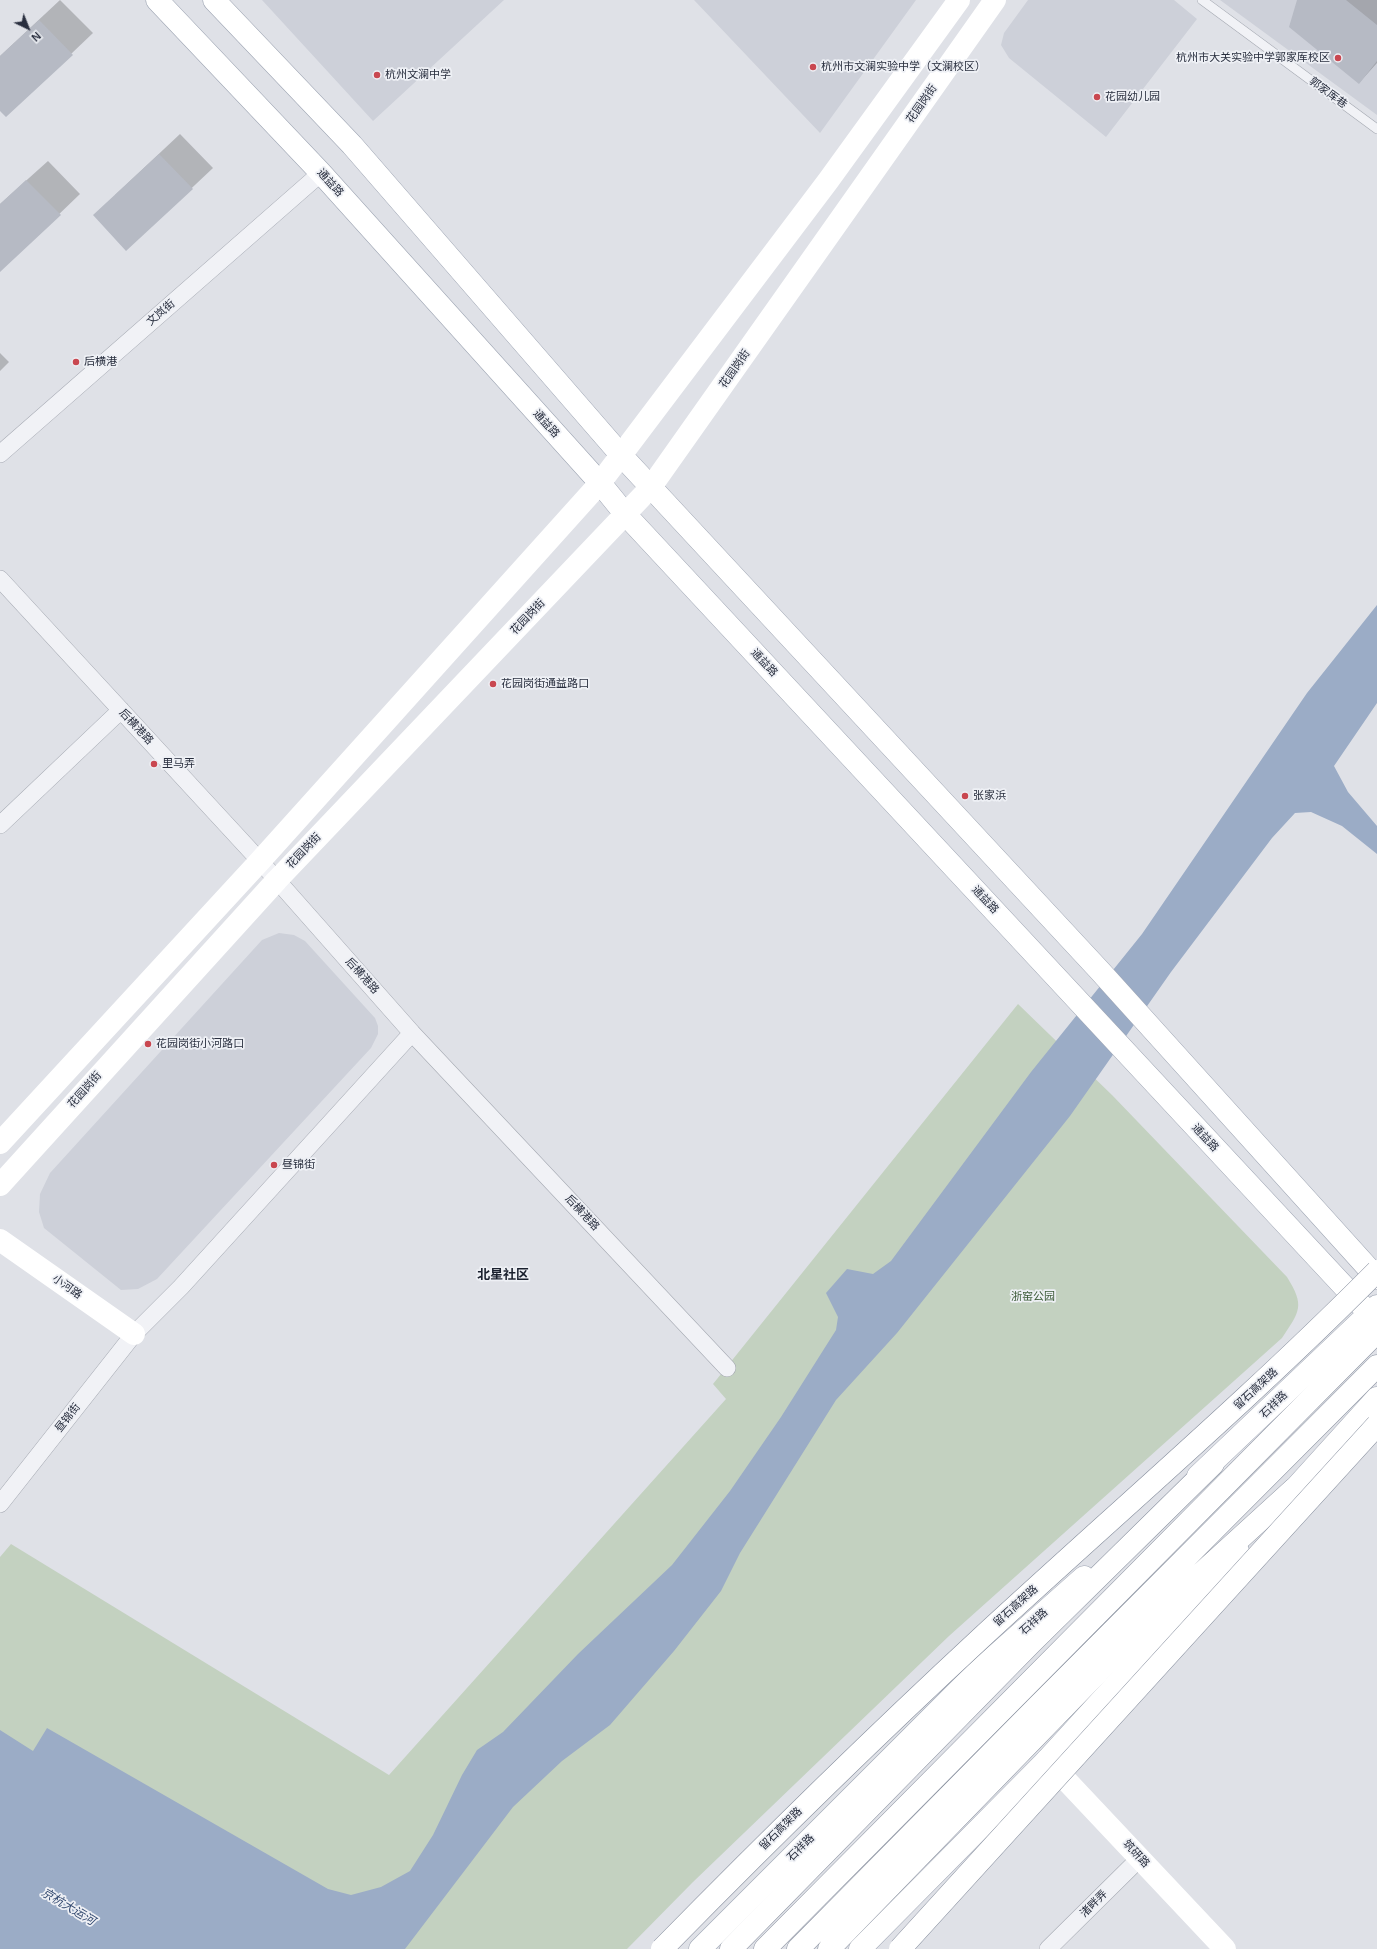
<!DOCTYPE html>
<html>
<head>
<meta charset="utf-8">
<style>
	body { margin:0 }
	#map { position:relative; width:1377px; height:1949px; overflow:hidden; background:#dfe1e7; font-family:Arial,sans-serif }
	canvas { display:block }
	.north { position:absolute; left:8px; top:8px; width:40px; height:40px; -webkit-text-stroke:3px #eef0f5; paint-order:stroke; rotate:137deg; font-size:11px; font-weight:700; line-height:16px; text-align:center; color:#282e3e }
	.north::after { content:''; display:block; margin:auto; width:14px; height:18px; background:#282e3e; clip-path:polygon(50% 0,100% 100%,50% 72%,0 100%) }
</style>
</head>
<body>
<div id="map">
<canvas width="1377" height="1949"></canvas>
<div class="north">N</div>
</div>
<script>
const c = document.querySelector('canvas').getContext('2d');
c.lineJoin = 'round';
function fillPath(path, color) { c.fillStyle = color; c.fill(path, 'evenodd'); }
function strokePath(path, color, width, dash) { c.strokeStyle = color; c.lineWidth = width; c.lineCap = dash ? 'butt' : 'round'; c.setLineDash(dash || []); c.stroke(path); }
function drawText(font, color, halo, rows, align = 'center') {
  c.font = font + ' Arial,"Noto Sans SC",sans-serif'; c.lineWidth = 3.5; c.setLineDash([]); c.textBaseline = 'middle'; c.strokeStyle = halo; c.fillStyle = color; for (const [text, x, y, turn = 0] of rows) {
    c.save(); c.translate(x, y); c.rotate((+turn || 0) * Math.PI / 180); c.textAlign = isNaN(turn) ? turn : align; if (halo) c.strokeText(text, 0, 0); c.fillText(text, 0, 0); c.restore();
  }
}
const built = new Path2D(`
	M 262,0 L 504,0 L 373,121 Z
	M 694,0 L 916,0 L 820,133 Z
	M 1028,0 L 1174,0 L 1197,19 L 1106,137 L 1009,58 L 1001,45 L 1004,33 Z
	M 1220,0 L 1377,0 L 1377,115 Z
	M 279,933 L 294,935 L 305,941 L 375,1018 L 378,1026 L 378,1034 L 371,1048 L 157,1279 L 138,1289 L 121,1290 L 44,1228 L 39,1212 L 40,1194 L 50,1173 L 262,940 Z`);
const green = new Path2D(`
	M 1018,1004 L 1112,1095 L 1287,1277 C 1305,1306 1300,1311 1282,1338 L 949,1636 L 693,1882 L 627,1949 L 256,1949 L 0,1798 L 0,1557 L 11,1544 L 389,1775 L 726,1399 L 713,1384 Z`);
const water = new Path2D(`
	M 1377,605 L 1377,703 L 1334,766 L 1348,792 L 1377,826 L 1377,854 L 1342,826 L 1311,812 L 1295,813 L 1272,838 L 1171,972 L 1070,1116 L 897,1333 L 836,1400 L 740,1553 L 721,1591 L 674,1651 L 610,1725 L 562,1761 L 513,1807 L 405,1949 L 0,1949 L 0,1730 L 33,1751 L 47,1728 L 328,1889 L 351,1895 L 381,1887 L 410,1871 L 433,1835 L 462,1775 L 477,1750 L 503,1732 L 578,1654 L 672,1565 L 730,1491 L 781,1417 L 836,1330 L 838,1317 L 826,1293 L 847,1269 L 873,1274 L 891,1261 L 1031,1072 L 1142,934 L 1307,693 Z`);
const shadow = new Path2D(`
	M 60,0 L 93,33 L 6,116 L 0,109 L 0,56 Z
	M 1298,0 L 1377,0 L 1377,63 L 1359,83 Z
	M 180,134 L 213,168 L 126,250 L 115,195 Z
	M 48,161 L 80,194 L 0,271 L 0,204 Z
	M 0,353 L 9,362 L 0,371 Z`);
const building = new Path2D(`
	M 1297,0 L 1346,0 L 1377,25 L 1377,61 L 1359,84 L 1289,27 Z
	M 39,20 L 73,55 L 6,117 L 0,111 L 0,56 Z
	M 159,154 L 193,189 L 126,251 L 93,215 Z
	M 26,180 L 61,215 L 0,272 L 0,204 Z`);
const lane = new Path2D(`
	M 1202,0 L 1377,129`);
const street = new Path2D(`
	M 0,454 L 321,173
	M 0,579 L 260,861 L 412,1033 L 727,1368
	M 0,825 L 121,710
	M 0,1504 L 134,1334 L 181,1287 L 412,1033
	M 1048,1949 L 1140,1858`);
const secondary = new Path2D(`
	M 0,1143 L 260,861 L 600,483 L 828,181 L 959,0
	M 0,1185 L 277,880 L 651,487 L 995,0
	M 0,1240 L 134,1334
	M 1047,1760 L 1225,1949`);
const primary = new Path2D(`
	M 157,0 L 321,173 L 600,483 L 626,515 L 1377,1322
	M 214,0 L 352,145 L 621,455 L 1100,971 L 1377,1278
	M 1198,1476 L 1377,1306
	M 1281,1504 L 1377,1398
	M 700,1949 L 978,1671 L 1084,1577
	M 860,1949 L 1047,1760 L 1238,1551`);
const highway = new Path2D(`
	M 731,1949 L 1031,1643 L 1213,1464
	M 765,1949 L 1377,1332
	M 798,1949 L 1036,1708 L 1377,1366
	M 829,1949 L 1137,1632 L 1294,1489`);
const highwayBridge = new Path2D(`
	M 662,1949 C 766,1843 872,1739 981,1638 C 1113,1516 1250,1399 1377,1271
	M 900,1949 L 1377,1425`);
const markers = [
	[1338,58,4,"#c94750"],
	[813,67,4,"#c94750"],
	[377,75,4,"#c94750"],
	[1097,97,4,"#c94750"],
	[76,362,4,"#c94750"],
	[493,684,4,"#c94750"],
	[154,764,4,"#c94750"],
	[965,796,4,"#c94750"],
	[148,1044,4,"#c94750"],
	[274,1165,4,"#c94750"]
];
const poiNames = [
	["杭州市大关实验中学郭家厍校区",1330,58,"right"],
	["杭州市文澜实验中学（文澜校区）",821,67],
	["杭州文澜中学",385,75],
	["花园幼儿园",1105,97],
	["后横港",84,362],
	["花园岗街通益路口",501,684],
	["里马弄",162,764],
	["张家浜",973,796],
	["花园岗街小河路口",156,1044],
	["昼锦街",282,1165]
];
const streetNames = [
	["郭家厍巷",1328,93,36],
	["花园岗街",922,104,-55],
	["通益路",330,183,48],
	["文岚街",161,313,-41],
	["花园岗街",735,369,-55],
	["通益路",546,424,48],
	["花园岗街",528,617,-46],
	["通益路",764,663,47],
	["后横港路",136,727,47],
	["花园岗街",304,851,-46],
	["通益路",985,900,47],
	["后横港路",362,976,48],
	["花园岗街",85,1090,-48],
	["通益路",1205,1138,47],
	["后横港路",582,1213,47],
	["小河路",67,1287,35],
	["留石高架路",1256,1389,-43],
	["石祥路",1274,1405,-44],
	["昼锦街",68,1418,-52],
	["留石高架路",1016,1606,-42],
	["石祥路",1034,1622,-42],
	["留石高架路",781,1829,-45],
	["石祥路",801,1848,-45],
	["筑研路",1136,1854,47],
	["渚畔弄",1094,1904,-45]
];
const parkNames = [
	["浙窑公园",1033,1297]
];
const waterNames = [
	["京杭大运河",68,1907,31]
];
const quarterNames = [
	["北星社区",503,1275]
];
fillPath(built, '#cdd0d9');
fillPath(green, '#c3d1c0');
fillPath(water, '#9bacc6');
fillPath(shadow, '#0003');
fillPath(building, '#b6bac4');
strokePath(lane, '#a4a8b1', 10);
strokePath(street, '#a4a8b1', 18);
strokePath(primary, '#9ea5b3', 23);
strokePath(highway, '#868e9d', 23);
strokePath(lane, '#f1f2f6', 9);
strokePath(street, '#f1f2f6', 17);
strokePath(secondary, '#fff', 22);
strokePath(primary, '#fff', 22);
strokePath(highway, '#fff', 22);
strokePath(highwayBridge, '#868e9d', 23, []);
strokePath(highwayBridge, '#fff', 22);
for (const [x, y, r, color] of markers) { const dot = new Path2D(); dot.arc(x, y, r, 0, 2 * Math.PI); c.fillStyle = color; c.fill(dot); strokePath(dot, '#eef0f5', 1.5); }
drawText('11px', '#282e3e', '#eef0f5', poiNames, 'left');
drawText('11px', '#282e3e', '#eef0f5', streetNames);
drawText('11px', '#3a5936', '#eef0f5', parkNames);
drawText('italic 12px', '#344a70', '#eef0f5', waterNames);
drawText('bold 13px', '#1a202e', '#eef0f5', quarterNames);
</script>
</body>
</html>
